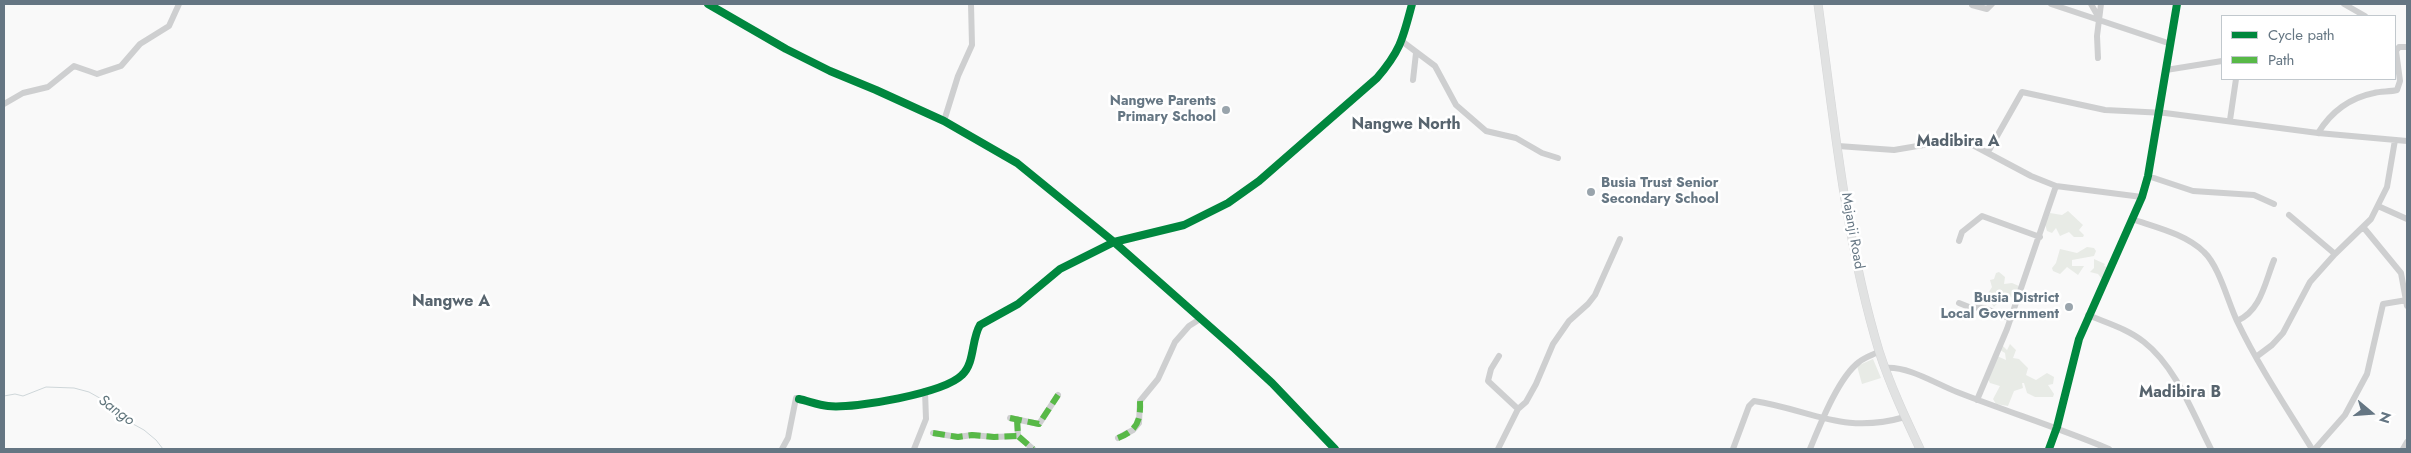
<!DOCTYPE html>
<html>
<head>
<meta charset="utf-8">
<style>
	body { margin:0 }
	#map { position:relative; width:2411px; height:453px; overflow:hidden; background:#f9f9f9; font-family:Jost,sans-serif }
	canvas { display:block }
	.frame { position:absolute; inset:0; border:5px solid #657683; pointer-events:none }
	.legend { position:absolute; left:2221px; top:15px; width:175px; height:65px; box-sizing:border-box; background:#fff; border:1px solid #c1c8cd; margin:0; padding:6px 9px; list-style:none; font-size:15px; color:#657683 }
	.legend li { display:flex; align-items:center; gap:10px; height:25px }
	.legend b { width:25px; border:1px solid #c1c8cd }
	.north { position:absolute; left:2346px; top:388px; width:50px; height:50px; -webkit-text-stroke:4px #fff; paint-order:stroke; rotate:108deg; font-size:14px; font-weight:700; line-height:20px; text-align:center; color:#657683 }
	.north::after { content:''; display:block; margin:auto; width:18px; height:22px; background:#657683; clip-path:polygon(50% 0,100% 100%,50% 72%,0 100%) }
</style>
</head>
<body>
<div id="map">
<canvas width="2411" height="453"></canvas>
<div class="frame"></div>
<ul class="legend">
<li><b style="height:6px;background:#00873e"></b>Cycle path</li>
<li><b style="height:6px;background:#58b947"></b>Path</li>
</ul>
<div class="north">N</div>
</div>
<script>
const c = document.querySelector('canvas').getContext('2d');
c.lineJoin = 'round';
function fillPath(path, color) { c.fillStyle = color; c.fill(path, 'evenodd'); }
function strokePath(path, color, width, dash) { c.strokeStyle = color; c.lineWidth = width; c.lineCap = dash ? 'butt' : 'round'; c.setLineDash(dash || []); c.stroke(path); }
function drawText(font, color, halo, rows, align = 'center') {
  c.font = font + ' Jost,sans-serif'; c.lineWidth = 5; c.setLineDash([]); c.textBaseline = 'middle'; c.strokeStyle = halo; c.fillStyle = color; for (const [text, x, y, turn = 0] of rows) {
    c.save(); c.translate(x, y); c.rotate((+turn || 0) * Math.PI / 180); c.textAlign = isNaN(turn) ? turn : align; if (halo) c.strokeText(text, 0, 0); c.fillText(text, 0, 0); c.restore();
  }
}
const green = new Path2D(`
	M 2068,211 L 2083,225 L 2079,230 L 2084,235 L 2083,237 L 2074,237 L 2069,232 L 2060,236 L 2056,228 L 2052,233 L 2047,231 L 2045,224 L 2050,213 L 2062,215 Z
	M 2087,247 L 2094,248 L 2096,251 L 2094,256 L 2072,260 L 2072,266 L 2084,266 L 2078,275 L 2067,267 L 2060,274 L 2053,271 L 2052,268 L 2056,263 L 2060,249 L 2077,253 Z
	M 2094,259 L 2105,264 L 2104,266 L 2107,267 L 2102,279 L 2098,274 L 2090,272 L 2094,268 Z
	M 1999,272 L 2005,277 L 2004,284 L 2012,283 L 2019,286 L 2013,298 L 2005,295 L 1994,307 L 1991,303 L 1999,298 L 1999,291 L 1988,299 L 1987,295 L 1992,287 L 1990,280 L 1994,279 L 1996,273 Z
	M 2010,344 L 2016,350 L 2013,358 L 2019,359 L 2028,368 L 2026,375 L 2036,380 L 2047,373 L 2054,377 L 2053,384 L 2048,385 L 2054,394 L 2053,397 L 2035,397 L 2027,393 L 2024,383 L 2022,383 L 2023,388 L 2014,391 L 2008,406 L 1996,404 L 1993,399 L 2000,386 L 1990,383 L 1988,379 L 1997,356 L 2006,360 L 2005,353 L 2000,350 L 2002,345 L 2007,350 Z
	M 1873,359 L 1881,378 L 1862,384 L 1857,366 Z`);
const stream = new Path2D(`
	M 4,396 L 15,394 L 23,396 L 46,387 L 74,388 L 89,392 L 105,401 L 124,419 L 144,430 L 156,440 L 163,449`);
const minor = new Path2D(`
	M 708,4 L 786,49 L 830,71 L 876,90 L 944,121 L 1017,163 L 1114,242 L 1234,348 L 1272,383 L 1335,449
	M 2051,4 L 2171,44
	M 2091,4 L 2099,18
	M 2344,4 L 2365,16
	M 1972,5 L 1987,9 L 1992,4
	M 1403,42 L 1435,66 L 1456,105 L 1486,131 L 1516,138 L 1542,153 L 1558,158
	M 2098,58 L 2097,36 L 2101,4
	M 2166,70 L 2222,61
	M 1413,80 L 1416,53
	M 4,104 L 23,93 L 48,87 L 74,66 L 97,74 L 121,66 L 140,44 L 169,26 L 179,4
	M 2230,120 L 2236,79
	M 944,121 L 958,76 L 972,45 L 971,4
	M 2318,133 C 2331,112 2349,98 2374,93 C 2381,91 2390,92 2397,90 L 2400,81 L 2396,51 L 2399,47 L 2407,47
	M 1838,146 L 1894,150 L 1947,141 L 1967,142 L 2031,176 L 2056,186 L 2142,197
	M 1988,152 L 2022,92 L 2105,110 L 2165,113 L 2318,133 L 2407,141
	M 2148,176 L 2193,191 L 2254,195 L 2274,204
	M 2378,206 L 2407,219
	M 2289,215 L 2335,254
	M 2132,219 C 2155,227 2186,234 2204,252 C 2219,266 2228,302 2237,321 C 2258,365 2286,407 2312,449
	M 2364,228 L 2401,273 L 2407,306
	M 1959,241 L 1962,232 L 1982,216 L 2040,237
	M 1959,303 L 1969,307 L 1984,308 L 2011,319
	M 2088,315 C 2107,323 2128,329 2144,342 C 2176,367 2193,414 2211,449
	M 2237,321 C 2261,311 2265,282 2274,260
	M 1499,356 L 1491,369 L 1488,381 L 1518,409
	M 2256,357 L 2272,345 L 2283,333 L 2310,282 L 2335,254 L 2371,219 L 2387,187 L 2395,140
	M 1885,368 C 1909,366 1936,384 1957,392 C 2008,412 2059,428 2109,449
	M 799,399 C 808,401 819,405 828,406 C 855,409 944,393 962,375 C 975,363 971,340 980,325 L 1018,304 L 1060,269 L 1114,242 L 1184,225 L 1228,203 L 1259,181 L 1377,78 C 1401,50 1403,38 1412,4
	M 1977,400 L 2007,329 L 2056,186
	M 1010,418 L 1039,424 L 1058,395
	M 1017,419 L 1018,436 L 1033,449
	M 933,433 L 958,437 L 972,435 L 994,437 L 1018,436
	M 1118,438 L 1133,430 L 1139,423 L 1140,401 L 1158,379 L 1175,342 L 1189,326 L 1200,319
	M 782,449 L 788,438 L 796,398
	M 914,449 L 926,419 L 925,391
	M 1498,449 L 1518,409 L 1526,402 L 1536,384 L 1553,344 L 1569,321 L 1588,304 L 1595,295 L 1620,239
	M 1733,449 L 1749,406 L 1754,401 C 1812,410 1842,435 1905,417
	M 1810,449 C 1820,425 1838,378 1859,362 C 1865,357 1873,355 1880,351
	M 2049,449 L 2057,427 L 2079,339 L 2142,197 L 2148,176 L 2177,4
	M 2315,449 L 2345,415 L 2367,374 L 2383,304 L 2407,300
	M 2403,449 L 2407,442`);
const major = new Path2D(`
	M 1818,4 C 1834,120 1845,239 1879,351 C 1890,385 1905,417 1920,449`);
const quiet = new Path2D(`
	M 1010,418 L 1039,424 L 1058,395
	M 1017,419 L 1018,436 L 1033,449
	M 933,433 L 958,437 L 972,435 L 994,437 L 1018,436
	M 1118,438 C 1137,431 1141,420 1140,401`);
const cycleway = new Path2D(`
	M 708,4 L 786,49 L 830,71 L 876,90 L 944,121 L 1017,163 L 1114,242 L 1234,348 L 1272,383 L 1335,449
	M 799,399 C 808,401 819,405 828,406 C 855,409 944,393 962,375 C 975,363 971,340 980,325 L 1018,304 L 1060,269 L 1114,242 L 1184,225 L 1228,203 L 1259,181 L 1377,78 C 1401,50 1403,38 1412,4
	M 2049,449 L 2057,427 L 2079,339 L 2142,197 L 2148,176 L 2177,4`);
const markers = [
	[1226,110,5,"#99a4ac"],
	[1591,192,5,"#99a4ac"],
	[2069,307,5,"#99a4ac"]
];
const poiNames = [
	["Nangwe Parents",1216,102],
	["Primary School",1216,118],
	["Busia Trust Senior",1601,184,"left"],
	["Secondary School",1601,200,"left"],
	["Busia District",2059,299],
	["Local Government",2059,315]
];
const streetNames = [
	["Majanji Road",1852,231,80]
];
const waterNames = [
	["Sango",116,411,36]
];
const quarterNames = [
	["Nangwe North",1406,125],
	["Madibira A",1958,142],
	["Nangwe A",451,302],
	["Madibira B",2180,393]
];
fillPath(green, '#e8ebe6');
strokePath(stream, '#ced6d9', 1);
strokePath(major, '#d5d6d7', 9);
strokePath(minor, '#cecfd0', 6);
strokePath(major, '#e1e2e2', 8);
strokePath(quiet, '#58b947', 6, [12, 6]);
strokePath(cycleway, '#00873e', 8);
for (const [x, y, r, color] of markers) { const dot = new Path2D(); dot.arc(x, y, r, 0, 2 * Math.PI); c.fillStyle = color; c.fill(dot); strokePath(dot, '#fff', 2); }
drawText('bold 14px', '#657683', '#fff', poiNames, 'right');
drawText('14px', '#657683', '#fff', streetNames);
drawText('italic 15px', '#60757c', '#fff', waterNames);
drawText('bold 16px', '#57646e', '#fff', quarterNames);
</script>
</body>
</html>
